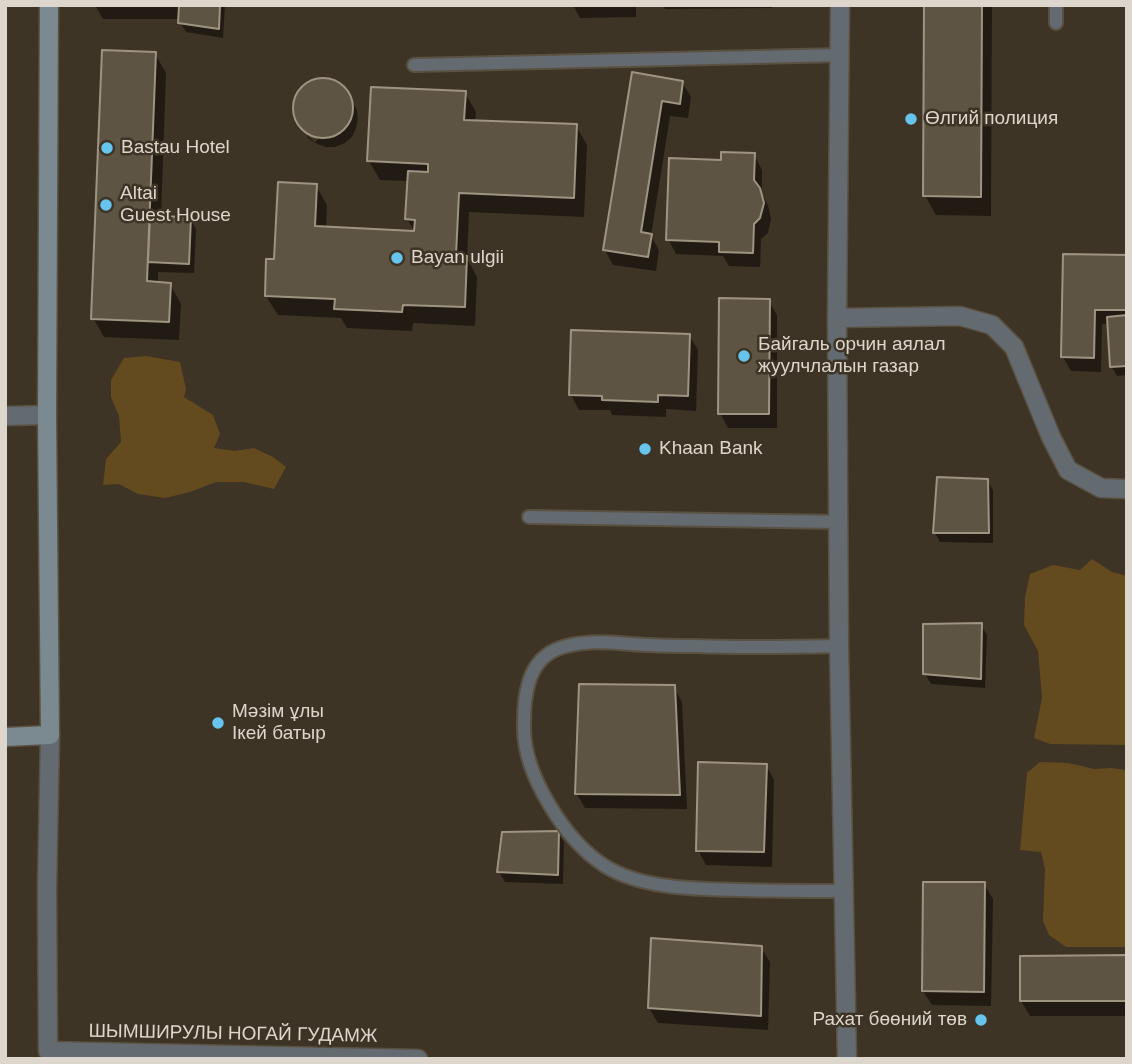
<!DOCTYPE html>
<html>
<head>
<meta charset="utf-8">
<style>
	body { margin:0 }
	#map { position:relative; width:1132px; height:1064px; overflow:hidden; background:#3e3425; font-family:Arial,sans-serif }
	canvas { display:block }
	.frame { position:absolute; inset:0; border:7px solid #ddd6cd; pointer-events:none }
</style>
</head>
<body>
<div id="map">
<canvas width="1132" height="1064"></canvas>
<div class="frame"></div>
</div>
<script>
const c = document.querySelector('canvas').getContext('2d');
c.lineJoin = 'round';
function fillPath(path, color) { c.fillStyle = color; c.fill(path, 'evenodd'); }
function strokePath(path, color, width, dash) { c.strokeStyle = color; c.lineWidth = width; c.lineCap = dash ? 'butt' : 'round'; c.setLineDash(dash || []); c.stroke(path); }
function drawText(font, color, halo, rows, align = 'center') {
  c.font = font + ' Arial,sans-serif'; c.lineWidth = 5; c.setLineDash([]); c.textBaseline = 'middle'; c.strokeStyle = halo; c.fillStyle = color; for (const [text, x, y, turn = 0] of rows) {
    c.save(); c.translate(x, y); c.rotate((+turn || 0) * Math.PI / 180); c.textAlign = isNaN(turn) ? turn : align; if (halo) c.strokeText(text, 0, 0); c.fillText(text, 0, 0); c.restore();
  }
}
const green = new Path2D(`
	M 146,356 L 180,362 L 186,389 L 184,397 L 213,415 L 220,434 L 214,448 L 235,451 L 254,448 L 273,457 L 286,467 L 274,489 L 244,482 L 216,482 L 190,492 L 165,498 L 138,494 L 119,484 L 103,485 L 106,459 L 121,442 L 119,416 L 111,397 L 111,380 L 124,358 Z
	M 1092,559 L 1112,572 L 1127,576 L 1127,745 L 1050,744 L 1034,738 L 1042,698 L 1038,651 L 1024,625 L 1025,597 L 1030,574 L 1053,565 L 1080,570 Z
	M 1040,762 L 1068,763 L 1094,769 L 1111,768 L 1127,770 L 1127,947 L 1066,947 L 1049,935 L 1043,921 L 1045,869 L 1041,852 L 1020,850 L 1027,773 Z`);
const shadow = new Path2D(`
	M 95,5 L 225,5 L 223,38 L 186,32 L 180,22 L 180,19 L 103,19 Z
	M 573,5 L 636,5 L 636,17 L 580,18 Z
	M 663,5 L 772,5 L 772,8 L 665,9 Z
	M 926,5 L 992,5 L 991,216 L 936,215 L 925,196 Z
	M 155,54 L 166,73 L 161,218 L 190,219 L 196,229 L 194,273 L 158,272 L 158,284 L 170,284 L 181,304 L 179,340 L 104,337 L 93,318 Z
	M 633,74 L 682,82 L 691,97 L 688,118 L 670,116 L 651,236 L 659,250 L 656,271 L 613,265 L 605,250 Z
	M 321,79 L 331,80 L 339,84 L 346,90 L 357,110 L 358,119 L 356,128 L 352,137 L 345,143 L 335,147 L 326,147 L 317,144 L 309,139 L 306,135 L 315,142 L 318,139 L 301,127 L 295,111 L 295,102 L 299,93 L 304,86 L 312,81 Z
	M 465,93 L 476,112 L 475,122 L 576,126 L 587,145 L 584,217 L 469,212 L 467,259 L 477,277 L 475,326 L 413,323 L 412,331 L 347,328 L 341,318 L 278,315 L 266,296 L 275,261 L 316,186 L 327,205 L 326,228 L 415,232 L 407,219 L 409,181 L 380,180 L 369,161 Z
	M 754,155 L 762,170 L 762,194 L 768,205 L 771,219 L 768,233 L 761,239 L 760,267 L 729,266 L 723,256 L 676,254 L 668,239 L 723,161 Z
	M 1127,257 L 1127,375 L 1117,376 L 1111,366 L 1109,324 L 1102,324 L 1101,372 L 1071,371 L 1063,357 Z
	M 769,301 L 777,315 L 777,428 L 728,428 L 720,413 Z
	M 689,335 L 698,350 L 696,411 L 666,409 L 666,417 L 612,415 L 610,410 L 579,410 L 571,395 Z
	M 987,480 L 993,490 L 993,543 L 940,542 L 935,533 Z
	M 981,625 L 987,635 L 985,688 L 931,684 L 925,674 Z
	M 674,687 L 682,702 L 687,809 L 585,808 L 576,793 Z
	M 766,765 L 774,780 L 772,867 L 706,865 L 698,850 Z
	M 558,833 L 564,842 L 563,884 L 505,882 L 499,872 Z
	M 984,884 L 993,899 L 991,1006 L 932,1005 L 923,991 Z
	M 761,948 L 770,962 L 768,1030 L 658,1023 L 649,1008 Z
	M 1127,957 L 1127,1016 L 1030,1016 L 1021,1001 Z`);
const building = new Path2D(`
	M 179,5 L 220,5 L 219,29 L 178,23 Z
	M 924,5 L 982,5 L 981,197 L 923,196 Z
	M 102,50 L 156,52 L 147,281 L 171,283 L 169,322 L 91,319 Z
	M 632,72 L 683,81 L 680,104 L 662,101 L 641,232 L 652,234 L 648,257 L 603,250 Z
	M293 108a30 30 0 1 1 60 0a30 30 0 1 1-60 0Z
	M 371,87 L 466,91 L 464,120 L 577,124 L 574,198 L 459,193 L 456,255 L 467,256 L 465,307 L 403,305 L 402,312 L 334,309 L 335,299 L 265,296 L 266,259 L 274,259 L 278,182 L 317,184 L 315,226 L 414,231 L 415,220 L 405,219 L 408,171 L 428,172 L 428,164 L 367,161 Z
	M 721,152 L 755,153 L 754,180 L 760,188 L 764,203 L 760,218 L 754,224 L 753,253 L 719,252 L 719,242 L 666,240 L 669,158 L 721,160 Z
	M 150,216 L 191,217 L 189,264 L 148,262 Z
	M 1063,254 L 1127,255 L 1127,310 L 1095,310 L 1094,358 L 1061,357 Z
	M 719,298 L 770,299 L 769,414 L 718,414 Z
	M 1127,315 L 1127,366 L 1110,367 L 1107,317 Z
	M 571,330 L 690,334 L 688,396 L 658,395 L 658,402 L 602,400 L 602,396 L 569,395 Z
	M 937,477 L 988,479 L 989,533 L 933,533 Z
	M 982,623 L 981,679 L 923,674 L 923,624 Z
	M 579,684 L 675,685 L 680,795 L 575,794 Z
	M 698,762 L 767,764 L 764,852 L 696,851 Z
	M 559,831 L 558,875 L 497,872 L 502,832 Z
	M 923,882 L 985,882 L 984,992 L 922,991 Z
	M 651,938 L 762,946 L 761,1016 L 648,1008 Z
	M 1127,955 L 1127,1001 L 1020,1001 L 1020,956 Z`);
const service = new Path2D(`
	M 1056,23 L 1056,5
	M 414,65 L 840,55
	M 529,517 L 839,522
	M 839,646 C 791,647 744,648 696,646 C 680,646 665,646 649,645 C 618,644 584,637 555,650 C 527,663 524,697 524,724 C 523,752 534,779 549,804 C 563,828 580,850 605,866 C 641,889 697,889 739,890 C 774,891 809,891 844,891`);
const minor = new Path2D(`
	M 840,5 L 837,318 L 839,646 L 847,1059
	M 837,318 L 960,316 L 992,325 L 1014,347 L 1051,437 L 1068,470 L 1101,488 L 1127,489
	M 5,416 L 47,415`);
const tertiary = new Path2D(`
	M 50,735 L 47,890 L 48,1051 L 418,1059`);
const secondary = new Path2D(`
	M 5,737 L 50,735 L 47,415 L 49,5`);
const markers = [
	[911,119,7,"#67c4ef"],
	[107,148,7,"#67c4ef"],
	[106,205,7,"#67c4ef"],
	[397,258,7,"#67c4ef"],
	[744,356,7,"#67c4ef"],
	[645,449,7,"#67c4ef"],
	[218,723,7,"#67c4ef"],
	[981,1020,7,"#67c4ef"]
];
const poiNames = [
	["Өлгий полиция",925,119],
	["Bastau Hotel",121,148],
	["Altai",120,194],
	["Guest House",120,216],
	["Bayan ulgii",411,258],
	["Байгаль орчин аялал",758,345],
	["жуулчлалын газар",758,367],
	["Khaan Bank",659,449],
	["Мәзім ұлы",232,712],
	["Ікей батыр",232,734],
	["Раxат бөөний төв",967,1020,"right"]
];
const streetNames = [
	["ШЫМШИРУЛЫ НОГАЙ ГУДАМЖ",233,1034,1]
];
fillPath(green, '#644a1f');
fillPath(shadow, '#0007');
fillPath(building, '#5e5444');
strokePath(building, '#9f9482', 2);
strokePath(service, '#5b5143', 16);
strokePath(minor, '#5b5143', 21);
strokePath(tertiary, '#5b5143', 21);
strokePath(secondary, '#5b5143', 21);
strokePath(service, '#636b70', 12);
strokePath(minor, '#636b70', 18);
strokePath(tertiary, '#636b70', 18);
strokePath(secondary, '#7b8990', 18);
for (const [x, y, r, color] of markers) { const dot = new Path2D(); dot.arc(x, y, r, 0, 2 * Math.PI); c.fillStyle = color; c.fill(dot); strokePath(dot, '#3e3425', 2.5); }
drawText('19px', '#ddd6cd', '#3e3425', poiNames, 'left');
drawText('19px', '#ddd6cd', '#3e3425', streetNames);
</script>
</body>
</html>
